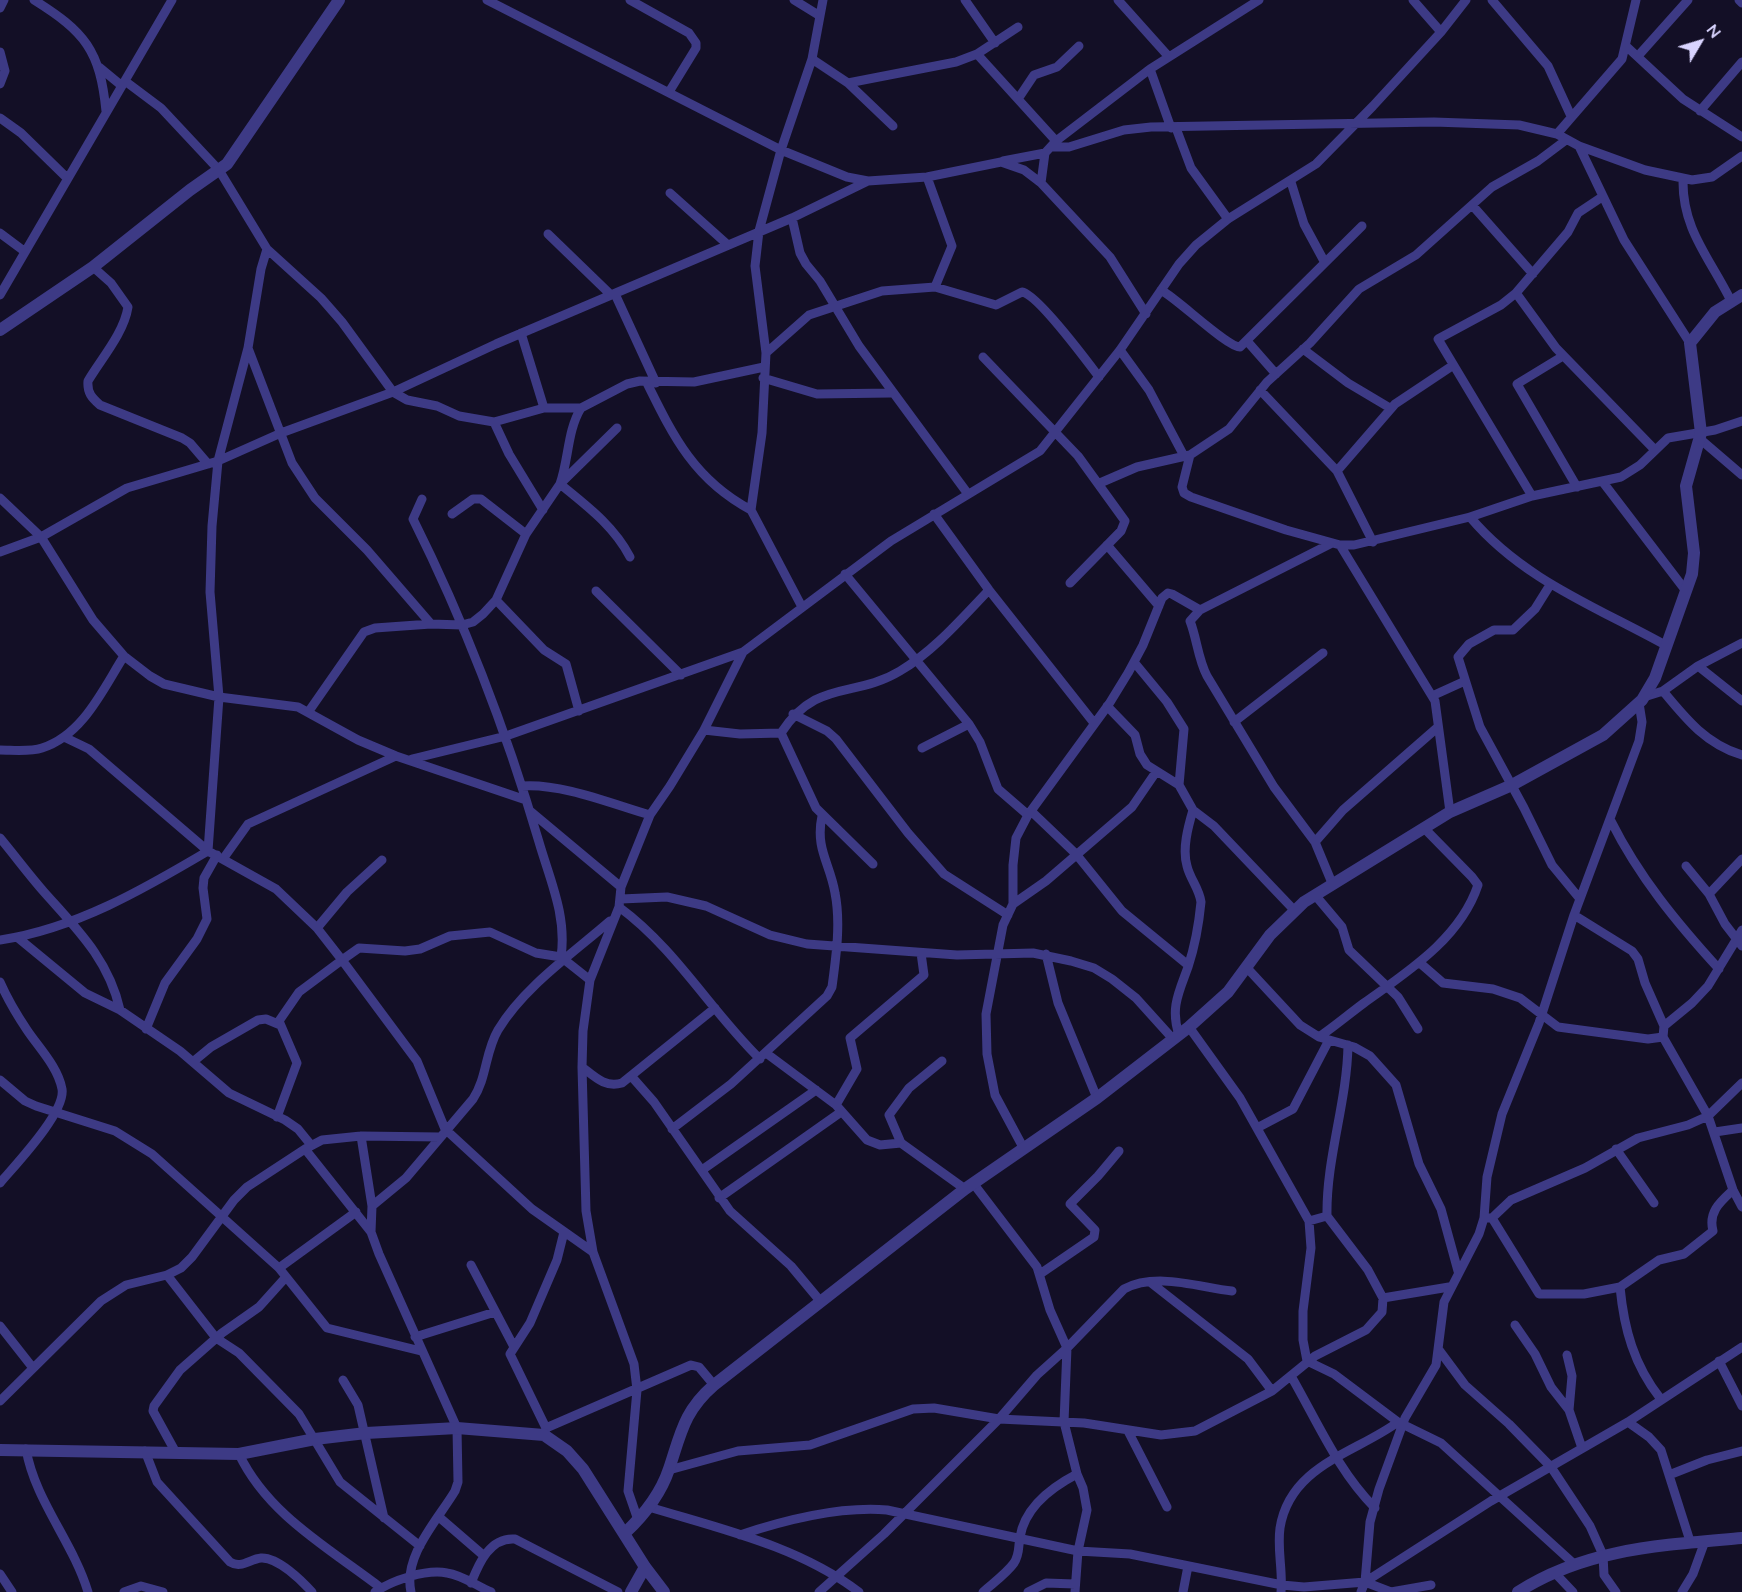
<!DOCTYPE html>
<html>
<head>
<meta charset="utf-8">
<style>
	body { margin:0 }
	#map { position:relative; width:1742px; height:1592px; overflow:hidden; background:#130f26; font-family:Lato,sans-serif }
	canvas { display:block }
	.north { position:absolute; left:1670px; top:12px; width:60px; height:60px; -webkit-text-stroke:4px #130f26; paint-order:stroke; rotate:52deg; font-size:16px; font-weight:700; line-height:24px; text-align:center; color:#d9d4ff }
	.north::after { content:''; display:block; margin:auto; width:21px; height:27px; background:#d9d4ff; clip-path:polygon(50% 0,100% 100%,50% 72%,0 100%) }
</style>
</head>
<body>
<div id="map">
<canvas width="1742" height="1592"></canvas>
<div class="north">N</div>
</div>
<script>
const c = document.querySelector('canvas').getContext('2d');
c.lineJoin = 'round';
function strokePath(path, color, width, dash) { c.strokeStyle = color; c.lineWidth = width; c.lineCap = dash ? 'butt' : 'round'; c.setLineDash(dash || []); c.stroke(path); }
const minor = new Path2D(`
	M 34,0 C 85,32 100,50 106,111
	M 487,0 L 781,150 L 847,177 L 868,181 L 927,177 L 1001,162 L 1024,170 L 1041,183 L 1110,257 L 1146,314
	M 630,0 L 689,33 L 696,43 L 696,48 L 669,92
	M 794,0 L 820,16
	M 965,0 L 995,43
	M 1118,0 L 1169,57
	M 1413,0 L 1441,32
	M 1492,0 L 1548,66 L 1571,116
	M 1739,0 L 1742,3
	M 0,8 L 4,0
	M 1626,46 L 1683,99 L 1742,137
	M 0,52 L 5,71 L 0,84
	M 977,54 L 1056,141
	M 1638,56 L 1688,0
	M 812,59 L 848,83 L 893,126
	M 99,67 L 122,86
	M 1150,69 L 1171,128
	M 125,81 L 161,108 L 219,170 L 267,249 L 321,298 L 342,322 L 393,392 L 407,400 L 437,406 L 459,416 L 494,422 L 544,408 L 581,408 L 627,384 L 640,381 L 694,382 L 764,367
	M 848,83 L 956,62 L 977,54 L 1018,27
	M 1018,99 L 1034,75 L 1057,67 L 1079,46
	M 1700,111 L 1742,62
	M 0,118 L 21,133 L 66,177
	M 1176,128 L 1191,168 L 1228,219
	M 1557,134 L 1622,59 L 1636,0
	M 1579,146 L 1624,240 L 1690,343
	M 1053,147 L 1069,147 L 1124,130 L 1151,127 L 1434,122 L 1519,125 L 1557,134 L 1579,146 L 1645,170 L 1692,180 L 1712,177 L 1742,156
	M 1003,161 L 1045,153 L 1056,141 L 1150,69 L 1259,0
	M 927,177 L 952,246 L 935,287
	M 1683,179 C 1682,230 1710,258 1731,301
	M 1291,182 L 1304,224 L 1324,261
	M 1041,183 L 1045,153
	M 670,193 L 728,245
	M 1472,205 L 1533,274
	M 792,218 L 800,253 L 806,264 L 820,281 L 859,346 L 968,494
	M 0,233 L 24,251
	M 548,234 L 611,295
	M 93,267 L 111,283 L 128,307 C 124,333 101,359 88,381 C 87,393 92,398 100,405 L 182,438 L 190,443 L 208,464
	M 1161,290 C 1179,300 1227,347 1240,347 L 1362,226
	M 1516,293 L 1556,348 L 1655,450
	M 615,294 L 656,383
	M 0,295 L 172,0
	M 521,333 L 544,408
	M 1247,341 L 1276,374
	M 248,348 L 292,463 L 315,498 L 367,550 L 431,624 L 462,625 L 473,622 L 483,614 L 496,600 L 526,534 L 560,484 L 617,428
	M 1303,349 L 1348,383 L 1390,408
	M 1120,350 L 1149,390 L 1184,456
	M 766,353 L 809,315 L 882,291 L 935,287 L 996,305 L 1022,292 C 1037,294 1087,361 1099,377
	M 1563,356 L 1517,384 L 1577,487
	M 983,357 L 1078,456 L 1125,521 L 1121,531 L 1070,583
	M 763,378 L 817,394 L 891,393
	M 647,383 C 674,438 695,480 751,510
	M 1260,390 L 1337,471 L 1373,542
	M 581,408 C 567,431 569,459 560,484 C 587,506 614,526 630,557
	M 494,422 L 509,454 L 543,510
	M 1700,439 L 1742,475
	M 1190,455 L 1182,487 L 1184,493 L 1191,497 L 1286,530 L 1340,545 L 1354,545 L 1470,517 L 1532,496 L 1621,477 L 1640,465 L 1668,438 L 1715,430 L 1742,421
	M 1337,471 L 1395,404 L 1452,366
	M 1602,481 L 1686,591
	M 1100,483 L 1137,467 L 1190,455 L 1229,429 L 1267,382 L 1310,343 L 1359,289 L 1416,255 L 1492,187 L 1538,161 L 1566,140
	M 1532,496 L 1438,339 L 1501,305 L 1516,293 L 1568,232 L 1578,213 L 1602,197
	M 0,498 L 41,537 L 93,620 L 124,656 L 150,676 L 164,684 L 219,697 L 298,707 L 358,740 L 396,756 L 526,800
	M 422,499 L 413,519 C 465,623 506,730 539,842 C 550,880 567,916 561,957
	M 452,514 L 473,499 L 481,499 L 526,534
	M 934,514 L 989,590 L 1094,723
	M 1470,517 C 1523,580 1597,607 1667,646
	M 1107,545 L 1159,606
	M 1340,545 L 1435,701 L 1450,812
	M 0,552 L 41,537 L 127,488 L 218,461 L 281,433 L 393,392 L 496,344 L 792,218 L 868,181
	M 845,574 L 969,724 L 980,742 L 998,789 L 1028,815
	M 1550,585 L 1535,609 L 1513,630 L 1494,630 L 1469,644 L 1458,657 L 1480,727 L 1524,808 L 1552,865 L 1580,899
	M 596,591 L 681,675
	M 496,600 L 544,650 L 566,664 L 579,711
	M 802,607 L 751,510 L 762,433 L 766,353 L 755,266 L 759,231 L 781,150 L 812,59 L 823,0
	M 1134,662 L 1167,702 L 1184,729 L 1179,785 L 1193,810 L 1214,826 L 1295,911
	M 1698,666 L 1742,701
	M 1663,691 C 1686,719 1706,744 1742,755
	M 1432,696 L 1465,681
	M 1644,697 L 1663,691 L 1698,666 L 1742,643
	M 1107,706 L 1135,735 L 1140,754 L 1147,765 L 1179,785
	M 309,711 L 364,632 L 375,628 L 431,624
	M 793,714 L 827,731 L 836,739 L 908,833 L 944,874 L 1008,915
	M 1234,722 L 1323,653
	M 704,730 L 740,734 L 781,733 C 817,678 854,699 900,671 C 934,651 962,618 989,590
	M 781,733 L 816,808 L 873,864
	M 64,737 L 89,749 L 208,851 L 276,889 L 317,928 L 342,960 L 359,948 L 405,951 L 420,949 L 450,936 L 490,932 L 536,953 L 561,957 L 590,980
	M 922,748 L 969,724
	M 0,750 C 13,750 30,752 42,748 C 83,735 103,689 124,656
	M 412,759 L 506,736 L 743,652
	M 522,786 C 561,783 612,804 650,815
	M 530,811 L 621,887
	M 1031,811 L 1076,854 L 1122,911 L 1188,965
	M 1611,821 C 1639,877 1677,923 1719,969
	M 0,838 C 15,856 29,875 44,892 C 77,929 109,960 120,1010
	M 1315,842 L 1343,810 L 1438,727
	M 208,851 L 219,697 L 210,592 L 212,526 L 218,461 L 248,348 L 261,269 L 267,249
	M 223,859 L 248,824 L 396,756
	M 1686,866 L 1709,894 L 1725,924 L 1742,946
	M 1332,883 L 1315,842 L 1274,787 L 1207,676 C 1198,659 1197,639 1190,621 L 1200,610 L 1332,543
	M 1709,894 L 1742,859
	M 1315,895 L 1342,927 L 1349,950 L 1398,997 L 1418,1029
	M 621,899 L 667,897 L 706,906 L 770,935 L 807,944 L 957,955 L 1033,953 L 1071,961 L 1094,968 L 1112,979 L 1136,998 L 1173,1039
	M 1013,904 L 1046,881 L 1132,807 L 1156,772
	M 619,907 C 676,949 710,1010 760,1059
	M 1574,915 L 1632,951 L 1638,959 L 1645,983 L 1664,1026 L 1663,1037 L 1708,1116 L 1733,1190 L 1742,1207
	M 317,928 L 347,892 L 382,860
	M 17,937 L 85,993 L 120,1010 L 180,1051 L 229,1093 L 285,1120 L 298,1129 L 311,1145
	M 0,940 C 75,929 144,889 208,851
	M 1046,954 L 1058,1003 L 1097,1098
	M 1420,963 L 1443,983 L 1493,989 L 1520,998 L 1558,1027 L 1648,1039 L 1663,1037
	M 1248,969 L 1300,1025 L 1319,1037 L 1354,1047 L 1370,1056 L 1396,1085 L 1419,1164 L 1441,1209 L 1458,1271
	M 0,982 C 7,998 17,1015 27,1030 C 39,1048 58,1067 62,1089 C 66,1112 15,1165 0,1183
	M 1664,1026 L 1692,1003 L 1708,986 L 1742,930
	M 1189,1027 L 1240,1098 L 1309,1221 L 1311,1248 L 1303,1311 L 1303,1340 L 1307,1361 L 1334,1374 L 1398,1422 L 1441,1443 L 1573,1563
	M 146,1029 L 165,983 L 197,939 L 207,919 L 203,888 L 204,878 L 217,855
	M 1179,1035 C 1170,1008 1179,992 1188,967 C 1195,946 1199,923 1201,902 C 1199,888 1190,879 1187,866 C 1182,849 1188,827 1193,810
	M 1319,1037 C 1335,1026 1349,1014 1364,1003 C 1407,972 1460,939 1478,885 L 1472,877 L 1424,828
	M 766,1053 L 836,1105 L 867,1140 L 880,1145 L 901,1143 L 965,1189
	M 194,1061 L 211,1047 L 258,1020 L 266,1019 L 278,1024
	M 582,1067 C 595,1077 605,1088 622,1083 L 715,1008
	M 632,1077 L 654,1102 L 730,1211 L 791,1266 L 821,1302
	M 0,1080 L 25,1101 L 36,1106 L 115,1131 L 152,1154 L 279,1268 L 327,1328 L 421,1351
	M 836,1105 L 857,1069 L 850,1038 L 924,975 L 921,953
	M 277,1117 L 297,1063 L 279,1021 L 299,992 L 342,960 L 417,1061 L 445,1129 L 532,1209 L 593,1252
	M 1257,1128 L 1293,1109 L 1329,1040
	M 672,1129 L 731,1084 L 827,996 L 832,987 C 836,957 841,923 835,893 C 830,863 815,849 822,816
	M 1715,1132 L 1742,1128
	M 361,1136 L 372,1206 L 371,1232 L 379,1254 L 457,1428 L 458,1482 L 455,1491 C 437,1521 403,1556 411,1592
	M 901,1143 L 889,1115 L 909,1088 L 942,1061
	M 305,1149 L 371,1232
	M 1024,1149 L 995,1095 L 987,1054 L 986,1014 L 1003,925 L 1013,904 L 1013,865 L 1016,838 L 1028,815 L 1109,704 L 1128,673 L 1143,645 L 1162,598 L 1168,593 L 1172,594 L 1200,610
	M 1616,1149 L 1654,1203
	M 702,1170 L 816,1090
	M 973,1183 L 1037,1267 L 1050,1310 L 1067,1348 L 1064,1422 L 1077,1474 L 1083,1488 L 1087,1510 L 1078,1551 L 1075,1592
	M 719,1198 L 841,1112
	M 372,1206 L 406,1178 L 473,1099 C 487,1078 485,1052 498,1030 C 524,987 572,954 610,921
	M 1487,1218 L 1492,1218 L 1511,1200 L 1585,1168 L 1638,1138 L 1688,1125 L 1708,1116 L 1742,1083
	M 1492,1218 L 1539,1294 L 1584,1294 L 1620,1287 L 1659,1260 L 1684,1254 L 1713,1231 C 1708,1212 1720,1202 1733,1190
	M 1309,1221 L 1327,1216 C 1326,1158 1347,1103 1348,1045
	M 471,1265 L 514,1347
	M 279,1268 L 356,1212
	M 1040,1274 L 1094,1237 L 1095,1230 L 1070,1204 L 1098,1176 L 1119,1151
	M 167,1275 L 216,1338 L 239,1353 L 299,1414 L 340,1482 L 420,1546
	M 1150,1282 L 1248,1359 L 1272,1391
	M 1620,1287 C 1624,1329 1634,1365 1660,1398
	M 1383,1298 L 1449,1287
	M 1515,1325 L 1535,1354 L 1551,1387 L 1569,1410 L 1582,1448
	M 0,1326 L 33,1368
	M 415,1337 L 495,1312
	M 1439,1350 L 1465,1385 L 1509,1424 L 1551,1467 L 1590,1526 L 1603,1555 L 1604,1575 L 1616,1592
	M 1567,1355 L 1572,1376 L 1569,1410
	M 1719,1361 L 1742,1406
	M 1291,1376 C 1317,1421 1338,1471 1375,1508
	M 343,1380 L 358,1405 L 384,1518
	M 0,1401 L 101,1301 L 126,1285 L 167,1275 L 181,1268 L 192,1257 L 234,1200 L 247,1187 L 305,1149 L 322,1140 L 361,1136 L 440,1137
	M 1628,1422 L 1649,1437 L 1661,1450 L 1690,1541
	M 546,1428 L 691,1365 L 699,1367 L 714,1385
	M 1128,1431 L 1167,1507
	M 544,1435 L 546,1428 L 510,1354 L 530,1323 L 557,1260 L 564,1232
	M 26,1449 C 35,1501 73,1542 88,1592
	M 145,1451 L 157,1482 L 230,1562 C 241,1569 250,1559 261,1558 C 278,1557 302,1581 312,1592
	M 175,1451 L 153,1411 L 154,1406 L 180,1370 L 222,1333 L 259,1307 L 286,1277
	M 239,1454 C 268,1515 329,1548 381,1588
	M 669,1470 L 738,1451 L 810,1445 L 913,1409 L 934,1408 L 999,1419 L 1084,1423 L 1161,1435 L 1195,1431 L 1272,1391 L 1315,1356 L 1366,1330 L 1382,1312 L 1383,1298 L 1368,1270 L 1327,1216
	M 1669,1475 L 1707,1460 L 1742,1451
	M 649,1507 C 721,1529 798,1546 859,1592
	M 439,1517 L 483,1555
	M 638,1520 L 628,1491 L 637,1390 L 634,1364 L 593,1252 L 586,1211 L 582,1067 L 583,1031 L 590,980 L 619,907 L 621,887 L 650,815 L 670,786 L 704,730 L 743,652 L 891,541 L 1040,451 L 1120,350 L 1179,264 L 1196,245 L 1228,219 L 1316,164 L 1373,106 L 1441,32 L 1466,0
	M 740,1535 C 785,1520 839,1506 887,1510 L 1078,1551 L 1130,1554 L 1282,1585 L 1304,1587 L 1365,1582 L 1391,1592
	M 1554,1572 L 1573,1592
	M 0,1574 L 12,1592
	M 1365,1582 L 1370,1522 L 1379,1489 L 1405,1418 L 1436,1365 L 1444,1302 L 1479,1234 L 1484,1218 L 1487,1177 L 1502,1114 L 1539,1023 L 1574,915 L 1639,741 L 1642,722 L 1639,703
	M 471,1583 C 479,1563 490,1537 515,1539 L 618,1592
	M 124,1592 L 141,1586 L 163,1592
	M 375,1592 C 393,1580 426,1569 447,1573 C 462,1575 477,1586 491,1592
	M 819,1592 L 884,1534 L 999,1419 L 1037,1375 L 1067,1348 L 1124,1289 C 1156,1272 1198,1287 1232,1291
	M 983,1592 C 993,1583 1006,1574 1014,1563 C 1020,1554 1018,1547 1020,1537 C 1025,1507 1052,1487 1077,1474
	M 1028,1592 L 1046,1583 L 1075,1584
	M 1183,1592 L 1188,1566
	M 1281,1592 C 1283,1570 1277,1550 1280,1528 C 1290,1465 1356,1453 1398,1422
	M 1361,1592 L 1365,1582 L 1491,1501 L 1628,1422 L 1742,1347
	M 1391,1592 L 1431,1585
	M 1682,1592 L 1693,1574 L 1705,1541`);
const tertiary = new Path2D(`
	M 0,330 L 93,267 L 190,190 L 227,164 L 339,0
	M 0,1450 L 239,1454 L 315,1439 L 366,1433 L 457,1428 L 544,1435 L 567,1451 L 583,1469 L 645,1567 L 664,1592
	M 625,1533 C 643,1516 661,1493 669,1469 C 681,1433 684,1411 714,1385 L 965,1189 L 1097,1098 L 1189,1027 L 1228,992 L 1270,935 L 1304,902 L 1450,812 L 1512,785 L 1603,735 L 1642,700 L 1655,678 L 1692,574 L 1694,553 L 1686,486 L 1701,433 L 1690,343 L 1715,312 L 1742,295
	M 631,1592 L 645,1567
	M 1518,1592 C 1586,1548 1663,1545 1742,1538`);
strokePath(minor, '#3d3a85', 9);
strokePath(tertiary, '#3d3a85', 12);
</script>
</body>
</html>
